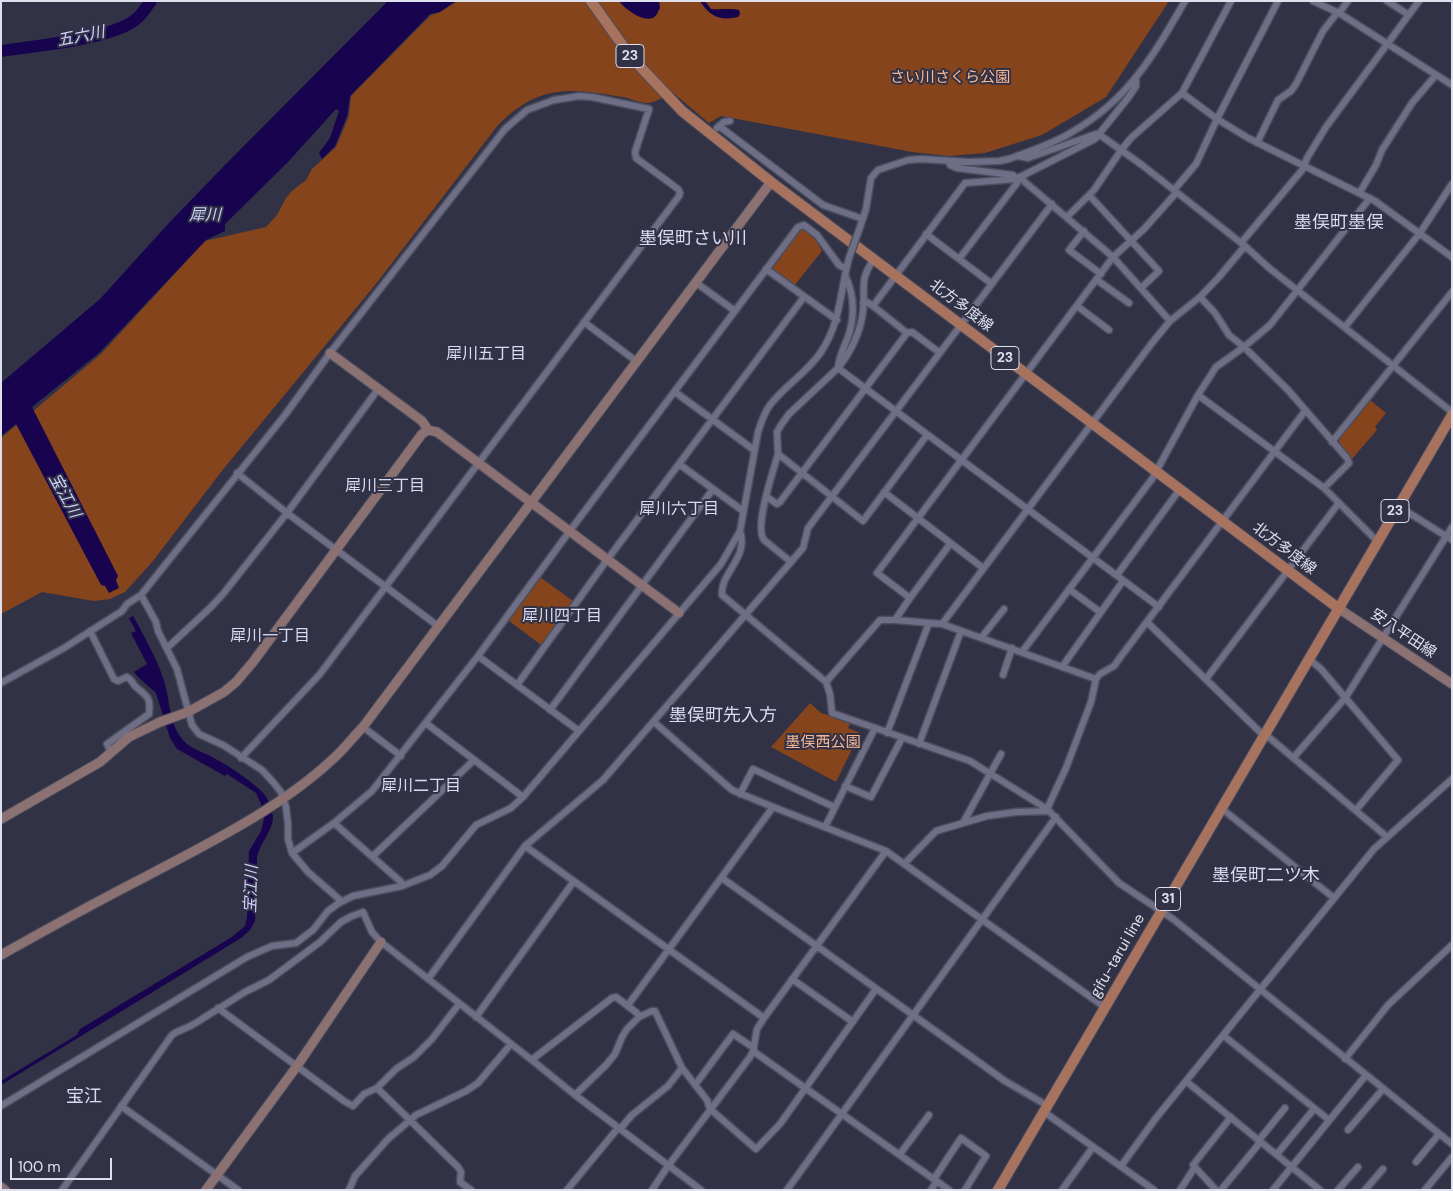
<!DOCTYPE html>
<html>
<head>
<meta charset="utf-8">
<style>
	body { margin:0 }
	#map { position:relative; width:1453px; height:1191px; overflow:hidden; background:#313246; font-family:"DM Sans",sans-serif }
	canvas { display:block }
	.frame { position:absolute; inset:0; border:2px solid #dfe0ed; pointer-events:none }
	.scale { position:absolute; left:10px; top:1158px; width:102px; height:22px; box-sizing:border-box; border:2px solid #dfe0ed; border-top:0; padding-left:6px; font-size:15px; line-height:18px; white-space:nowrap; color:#dfe0ed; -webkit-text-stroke:4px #313246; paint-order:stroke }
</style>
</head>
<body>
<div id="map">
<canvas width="1453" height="1191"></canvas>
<div class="frame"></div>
<div class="scale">100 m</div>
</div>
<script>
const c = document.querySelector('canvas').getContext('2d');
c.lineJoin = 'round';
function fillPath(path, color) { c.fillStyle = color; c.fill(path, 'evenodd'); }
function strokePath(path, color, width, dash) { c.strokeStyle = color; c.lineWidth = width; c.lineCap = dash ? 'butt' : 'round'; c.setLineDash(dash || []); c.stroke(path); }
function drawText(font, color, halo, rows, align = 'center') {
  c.font = font + ' "DM Sans","Noto Sans JP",sans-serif'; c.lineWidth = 4; c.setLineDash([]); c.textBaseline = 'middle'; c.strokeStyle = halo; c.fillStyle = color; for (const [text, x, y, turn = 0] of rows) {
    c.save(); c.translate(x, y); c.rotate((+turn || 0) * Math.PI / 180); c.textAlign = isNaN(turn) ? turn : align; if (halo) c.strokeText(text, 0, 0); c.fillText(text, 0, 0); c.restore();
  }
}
const green = new Path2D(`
	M 458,1 L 1169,1 L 1106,97 L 1042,135 L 985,153 L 949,156 L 912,152 L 721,116 L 709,123 L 672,92 C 666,95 655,103 648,103 C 639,103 630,98 622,97 C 568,88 540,84 498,125 L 375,285 L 221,472 L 153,561 L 125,592 L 110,599 L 94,601 L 42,592 L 1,614 L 1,438 L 101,354 L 205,241 L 266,227 L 277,215 L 286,198 L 292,191 L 306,180 L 312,169 L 336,147 L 349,116 L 351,96 L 431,15 C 442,13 448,6 458,1 Z
	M 800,228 L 814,237 L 822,251 L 794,286 L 770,268 Z
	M 1370,400 L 1386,413 L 1375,427 L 1377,430 L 1352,459 L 1339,444 L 1339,439 Z
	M 540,577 L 573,601 L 541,645 L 508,620 Z
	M 810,703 L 821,713 L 851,722 L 848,728 L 860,733 L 836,782 L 771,747 Z`);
const water = new Path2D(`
	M 386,1 L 456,1 L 440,12 L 430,14 L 350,96 L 347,116 L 335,146 L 322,159 L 319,153 L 330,138 L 339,111 L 336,109 L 288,162 L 225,224 L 225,231 L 206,240 L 99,353 L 32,407 L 118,576 L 116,580 L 119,588 L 109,593 L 105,586 L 101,585 L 16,424 L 1,436 L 1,383 L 100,299 L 168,224 L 223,167 L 386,3 Z
	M 619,1 L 659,1 L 660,8 C 658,11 657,16 653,18 C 642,22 625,9 619,1 Z
	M 700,1 L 705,1 L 711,9 C 721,10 730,8 739,10 L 740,14 L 738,17 C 721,21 710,17 700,1 Z
	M 133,616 C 143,634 157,659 163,678 C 170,697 168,719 180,736 C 188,749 202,751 214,758 C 227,765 255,783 264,794 C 269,800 273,811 273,819 C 271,833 260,843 257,857 L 255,921 L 250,930 L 241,938 L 1,1085 L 1,1081 L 77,1035 L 80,1029 L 232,937 L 245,926 L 247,918 L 249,851 L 261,831 L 264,819 L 261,804 L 256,793 L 227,774 L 225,776 L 177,749 L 170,738 L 156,693 L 138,677 L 134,672 L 147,664 L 131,633 L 136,631 L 129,618 Z`);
const river = new Path2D(`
	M 1,51 C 33,46 114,39 136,19 C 142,15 146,7 151,1`);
const street = new Path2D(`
	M 1313,1 L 1339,13 L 1452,85
	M 1387,1 L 1409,15
	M 1339,13 L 1348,1
	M 1182,93 L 1217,119 L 1248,138 L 1375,201 L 1452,257
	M 719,126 L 823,205 L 863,219
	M 717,128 L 724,122 L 730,121
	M 1257,143 L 1278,100 L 1291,91 L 1296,84 L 1323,31 L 1337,13
	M 1018,156 L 1028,158 L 1096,134 L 1100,135 L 1142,165 L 1245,246 L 1269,268 L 1452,412
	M 948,161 L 950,165 L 957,168 L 1013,175 L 1016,179 L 1017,183 L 959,259
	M 1019,177 L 1113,257 L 1144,229 L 1176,193
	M 1174,190 L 1196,164 L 1217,119 L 1278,1
	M 1360,192 L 1376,165 L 1382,150 L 1412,103 L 1435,76
	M 1089,195 L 1159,271 L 1141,288
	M 1067,217 L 1094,190 L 1122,149 L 1131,138 L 1182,93 L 1231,1
	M 859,230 L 866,209 L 871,178 L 878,170 L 908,160 L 921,159 L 969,162 L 999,161 L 1009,159 C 1030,151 1053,144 1072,132 C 1128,100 1154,55 1185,1
	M 1084,231 L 1069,250 L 1101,274
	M 926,234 L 992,284
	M 1241,243 L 1303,169 L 1307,158 L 1326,127 L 1419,1
	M 766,269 L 837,320
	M 845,275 C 854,294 855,314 849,334 C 845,346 839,355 838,368 C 851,352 861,331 863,311 C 866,287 858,282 874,259
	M 1097,280 L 1129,303
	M 695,282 L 735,311
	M 1200,297 L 1215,313 L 1229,335 L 1244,347 L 1288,390 L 1347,458 L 1349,463 L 1324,488
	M 863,303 L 867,302 L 873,306 L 965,183 L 1016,179 L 1095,139 L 1128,98 L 1136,86 L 1136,79
	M 873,306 L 907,333
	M 1077,306 L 1109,330
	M 584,322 L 636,361
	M 1345,327 L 1420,233 L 1452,184
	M 675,392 L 754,450
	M 1198,395 L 1324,488 L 1377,541
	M 927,435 L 863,521 L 778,454 L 777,432 L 781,425 L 789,414 L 838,368 L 1159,607
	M 1332,442 L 1452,292
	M 778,454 C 773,472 754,526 764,540 L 791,562
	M 679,464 L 743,511
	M 237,473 L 287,513 L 438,626
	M 884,492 L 983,568
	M 767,497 L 777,504 L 780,502 L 907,333 L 912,332 L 940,353
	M 1398,506 L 1452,540
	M 740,531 C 749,558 720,573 722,595 L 826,682 L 830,694 L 832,713 L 970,761 L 1047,809 L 1119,883 L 1173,919 L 1452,1144
	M 1117,575 L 1180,489
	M 1069,589 L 1100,612
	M 141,595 L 156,622 L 158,631 L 177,669 L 192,725 L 199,734 L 223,745 L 262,770 L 273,782 L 281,792 L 286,807 L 288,824 L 288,839 L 292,853 L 308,872 L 339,899 L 339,903
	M 910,598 L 950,544
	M 1147,622 L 1264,736
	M 942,624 L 1152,343 L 1170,321 L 1200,297 L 1219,277 L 1245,246
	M 90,631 L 114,679 L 118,681 L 127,677 C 131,679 132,682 135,686 C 147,697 151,696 149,714 L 107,744 L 111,752
	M 981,638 L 1004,609
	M 167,648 L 210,608 L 223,594 L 287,513 L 379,388
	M 1022,652 L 1152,479 L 1198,395 L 1216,367 L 1244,347 L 1270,325 L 1370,198
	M 478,656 L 579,731
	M 1309,659 L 1321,669 L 1398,760 L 1356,810
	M 1062,667 L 1123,581
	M 1003,675 L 1012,648
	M 1096,679 L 942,624 L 895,620 L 910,598 L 877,573 L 1113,257 L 1170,321
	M 1206,679 L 1338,504
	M 826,682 L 880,620 L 895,620
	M 1,683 L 64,648 L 122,611 L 127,604 L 141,595 L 285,415 L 330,353 L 505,129 L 527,110 L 554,100 L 567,98 L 579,96 L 592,97 L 649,109 L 635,152 L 636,158 L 678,189 L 680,193 L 679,196 L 320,674 L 241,758
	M 517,685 L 607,560 L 804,297
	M 550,710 L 713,489
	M 654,722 L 732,790 L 773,807
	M 427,724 L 523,797
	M 363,727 L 401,756
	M 887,733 L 929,623
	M 1265,734 L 1387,837
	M 919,744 L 961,631
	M 1294,757 L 1346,697 L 1452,527
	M 845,786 L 871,797 L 902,738
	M 740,794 L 753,769 L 834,807
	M 1221,808 L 1334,898
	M 1047,809 L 1066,768 L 1091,702 L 1096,679 L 1100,674 L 1114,666 L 1122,655 L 1305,411
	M 334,823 L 401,882 L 402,886
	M 963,823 L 1001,754
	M 825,827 L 875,728
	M 525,846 L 764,1018
	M 292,853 L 334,823 L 372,791 L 478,656 L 569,532 L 798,227 L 804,225 L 817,235 L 839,265 L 846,269
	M 373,856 L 474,760
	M 904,864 L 936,831 L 987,816 L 1016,812 L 1049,811
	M 722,878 L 1005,1081 L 1048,1106
	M 428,979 L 525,846 L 603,780 L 803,548 L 808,528 L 1052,204
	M 792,979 L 853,1022
	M 628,1005 L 773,807 L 886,851 L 1106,1008
	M 218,1008 L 344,1101 L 353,1106 L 364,1094 L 377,1088 L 458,1167 L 461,1172 L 460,1182 L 471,1190
	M 476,1017 L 574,881
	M 1224,1036 L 1329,1120
	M 753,1051 L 949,1190
	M 1345,1059 L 1388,1005 L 1452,945
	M 533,1061 L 534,1058 L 612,998 L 616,997 L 637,1013 L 639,1017 L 652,1011 L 655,1011 L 682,1068 L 707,1100 L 710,1109 L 756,1149 L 780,1124 L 876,989
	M 1187,1082 L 1320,1190
	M 695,1085 L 733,1034 L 754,1048
	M 377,1088 L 396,1069 L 414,1057 L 432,1039 L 459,1004
	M 575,1095 L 606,1065 L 615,1054 L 622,1037 L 627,1029 L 639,1017
	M 1,1106 L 247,957 L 272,946 L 296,943 L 313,930 L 328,911 L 339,903 L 353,896 L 402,886 L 430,875 L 442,866 L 476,825 L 511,808 L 523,797 L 721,564 L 740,531 L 758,432 C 761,423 764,413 770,405 C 785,385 807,373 821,352 C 841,322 840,291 849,258
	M 121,1106 L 238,1190
	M 1044,1112 L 1154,1190
	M 620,1129 L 632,1115 L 668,1086 L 682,1068
	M 1348,1130 L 1383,1089
	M 900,1154 L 929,1115
	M 1277,1154 L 1314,1109
	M 1416,1162 L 1439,1134
	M 1121,1166 L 1156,1118 L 1374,849 L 1452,779
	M 934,1179 L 961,1138 L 986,1156 L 965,1190
	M 62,1190 L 172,1035 C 178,1030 186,1029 194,1024 L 245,992 L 269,980 L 320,942 L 341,922 L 352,916 L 363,912 L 372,932 L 381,942 L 533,1061 L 575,1095 L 701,1190
	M 349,1190 L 355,1176 L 388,1139 L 416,1115 L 466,1091 L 478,1083 L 511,1044
	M 567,1190 L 618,1128
	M 652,1190 L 668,1166 L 750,1057 L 753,1051 L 757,1029 L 764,1018 L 886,851
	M 787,1190 L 1056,817
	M 931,1190 L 937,1181
	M 1062,1190 L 1093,1147
	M 1180,1190 L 1195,1167
	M 1216,1190 L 1193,1165 L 1231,1117
	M 1221,1190 L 1258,1145 L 1259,1140 L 1285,1108
	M 1273,1190 L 1366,1075
	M 1338,1190 L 1358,1167
	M 1365,1190 L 1383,1169
	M 1425,1190 L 1452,1157`);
const secondary = new Path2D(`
	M 330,353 L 422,421 L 428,430
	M 1338,608 L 1452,684
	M 1,819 L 100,762 L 129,737 L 160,722 L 188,712 L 224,692 L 236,682 L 253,662 L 422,434 L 428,430 L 437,432 L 679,613
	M 1,955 C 49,928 96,902 145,877 C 209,843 281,808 334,758 C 345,748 353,737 363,727 L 771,182
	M 1,1187 L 5,1190
	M 206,1190 L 297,1066 L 381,942`);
const primary = new Path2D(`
	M 591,1 L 631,57 L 682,111 L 771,182 L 896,276 L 1338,608
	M 998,1190 L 1452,415`);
const streetBridge = new Path2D(`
	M 849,258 L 859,230`);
const shields = [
	[630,56,28],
	[1005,358,28],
	[1395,511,28],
	[1168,899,25]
];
const shieldNames = [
	["23",630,56],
	["23",1005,358],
	["23",1395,511],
	["31",1168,899]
];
const parkNames = [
	["さい川さくら公園",950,78],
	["墨俣西公園",823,743]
];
const streetNames = [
	["北方多度線",961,306,37],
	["北方多度線",1284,549,37],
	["安八平田線",1403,634,34],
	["gifu-tarui line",1118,956,-60]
];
const waterNames = [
	["五六川",81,37,-11],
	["犀川",205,216],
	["宝江川",64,496,61],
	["宝江川",252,889,-88]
];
const neighbourhoodNames = [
	["犀川五丁目",486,355],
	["犀川三丁目",385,487],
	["犀川六丁目",679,510],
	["犀川四丁目",562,617],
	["犀川一丁目",270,637],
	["犀川二丁目",421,787]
];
const quarterNames = [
	["墨俣町墨俣",1339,223],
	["墨俣町さい川",693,239],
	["墨俣町先入方",723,716],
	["墨俣町二ツ木",1266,876],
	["宝江",84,1097]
];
fillPath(green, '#86441c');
fillPath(water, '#17034e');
strokePath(river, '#17034e', 12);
strokePath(street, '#4c4d5d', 9);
strokePath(secondary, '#4c4d5d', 11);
strokePath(primary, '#4c4d5d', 12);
strokePath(street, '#6e6f86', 6);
strokePath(secondary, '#8b7172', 9);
strokePath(primary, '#a8735e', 10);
strokePath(streetBridge, '#4c4d5d', 9, []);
strokePath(streetBridge, '#6e6f86', 6);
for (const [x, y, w] of shields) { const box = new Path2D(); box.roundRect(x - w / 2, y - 11.5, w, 23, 4); c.fillStyle = '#313246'; c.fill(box); strokePath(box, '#dfe0ed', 1); }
drawText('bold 14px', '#dfe0ed', null, shieldNames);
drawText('15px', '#f9b694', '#313246', parkNames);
drawText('15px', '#dfe0ed', '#313246', streetNames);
drawText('italic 16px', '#ced1fd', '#313246', waterNames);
drawText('16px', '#d9dbf5', '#313246', neighbourhoodNames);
drawText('18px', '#d9dbf5', '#313246', quarterNames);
</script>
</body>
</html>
